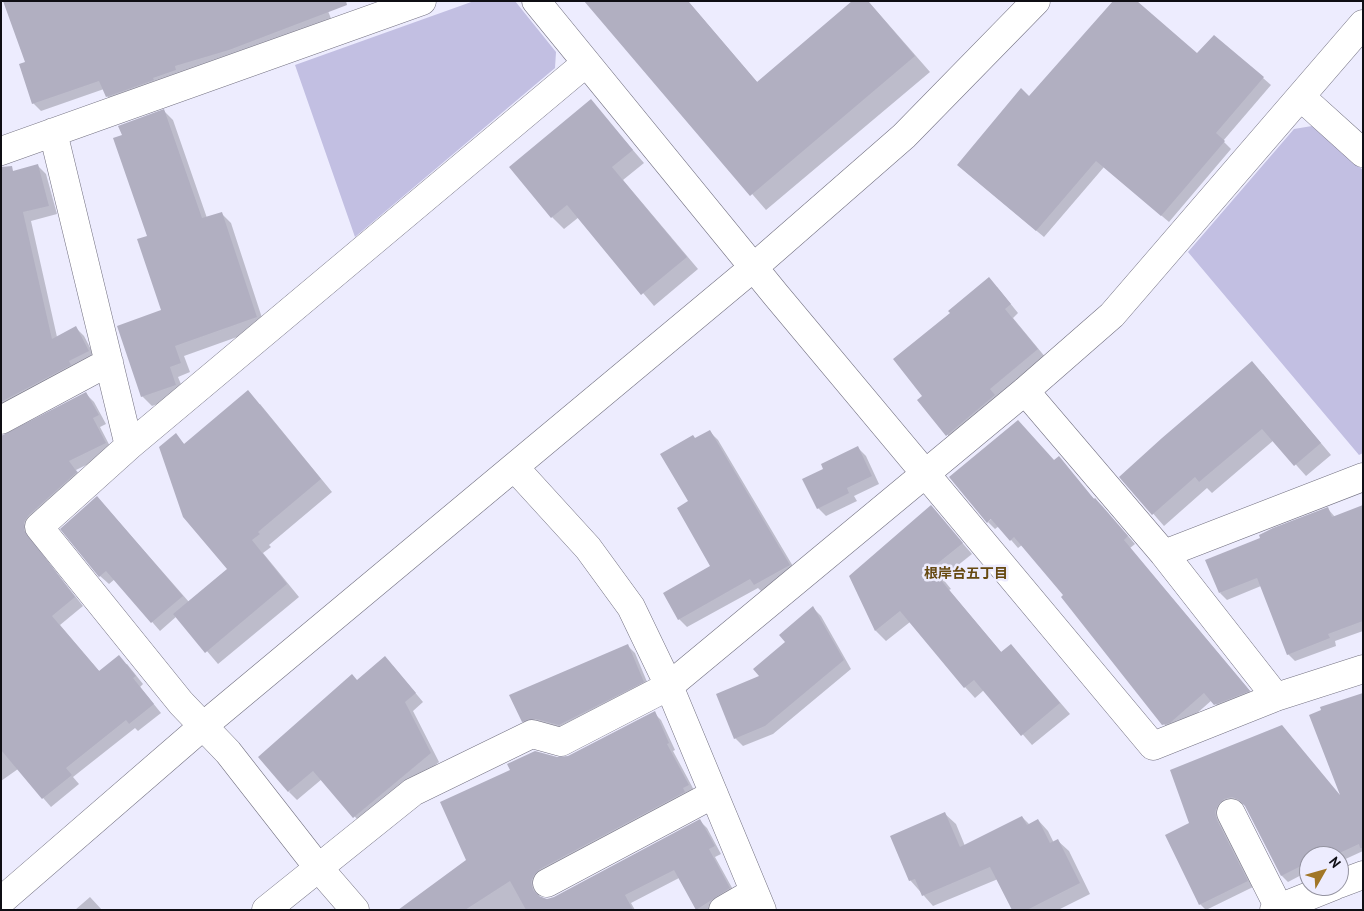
<!DOCTYPE html>
<html>
<head>
<meta charset="utf-8">
<style>
	body { margin:0 }
	#map { position:relative; width:1364px; height:911px; overflow:hidden; background:#edecfe; font-family:"PT Sans",sans-serif }
	canvas { display:block }
	.frame { position:absolute; inset:0; border:2px solid #0f0e14; pointer-events:none }
	.north { position:absolute; left:1299px; top:846px; width:50px; height:50px; box-sizing:border-box; background:#edecfe; border:1px solid #9493a0; border-radius:50%; rotate:52deg; font-size:14px; font-weight:700; line-height:20px; text-align:center; color:#0f0e14 }
	.north::after { content:''; display:block; margin:auto; width:18px; height:22px; background:#a17626; clip-path:polygon(50% 0,100% 100%,50% 72%,0 100%) }
</style>
</head>
<body>
<div id="map">
<canvas width="1364" height="911"></canvas>
<div class="frame"></div>
<div class="north">N</div>
</div>
<script>
const c = document.querySelector('canvas').getContext('2d');
c.lineJoin = 'round';
function fillPath(path, color) { c.fillStyle = color; c.fill(path, 'evenodd'); }
function strokePath(path, color, width, dash) { c.strokeStyle = color; c.lineWidth = width; c.lineCap = dash ? 'butt' : 'round'; c.setLineDash(dash || []); c.stroke(path); }
function drawText(font, color, halo, rows, align = 'center') {
  c.font = font + ' "PT Sans","Noto Sans JP",sans-serif'; c.lineWidth = 5; c.setLineDash([]); c.textBaseline = 'middle'; c.strokeStyle = halo; c.fillStyle = color; for (const [text, x, y, turn = 0] of rows) {
    c.save(); c.translate(x, y); c.rotate((+turn || 0) * Math.PI / 180); c.textAlign = isNaN(turn) ? turn : align; if (halo) c.strokeText(text, 0, 0); c.fillText(text, 0, 0); c.restore();
  }
}
const green = new Path2D(`
	M 474,1 L 515,1 L 556,52 L 555,68 L 355,237 L 295,65 Z
	M 1312,126 L 1363,170 L 1363,453 L 1359,455 L 1188,252 L 1294,129 Z`);
const shadow = new Path2D(`
	M 602,1 L 688,1 L 758,83 L 868,1 L 930,72 L 766,210 L 592,9 Z
	M 326,6 L 332,21 L 115,104 L 107,96 L 104,89 L 41,111 L 33,103 L 20,65 Z
	M 1263,78 L 1271,85 L 1223,141 L 1231,149 L 1169,222 L 1104,167 L 1044,237 L 966,172 L 1029,98 Z
	M 591,101 L 644,163 L 623,180 L 698,269 L 654,306 L 579,217 L 564,229 L 552,217 Z
	M 164,111 L 173,120 L 207,218 L 221,213 L 231,223 L 265,327 L 184,356 L 190,372 L 178,377 L 185,394 L 152,406 L 142,396 L 162,311 L 149,237 L 123,136 Z
	M 38,166 L 46,174 L 57,214 L 31,221 L 57,337 L 76,328 L 84,336 L 96,359 L 1,415 L 1,199 Z
	M 997,287 L 1018,313 L 1013,318 L 1046,358 L 955,444 L 919,400 L 924,396 L 952,313 Z
	M 1263,374 L 1331,455 L 1306,476 L 1274,440 L 1212,493 L 1207,488 L 1164,526 L 1121,477 Z
	M 86,394 L 94,402 L 106,424 L 100,427 L 113,452 L 76,470 L 84,480 L 31,540 L 83,606 L 60,625 L 100,672 L 127,664 L 143,684 L 140,687 L 161,713 L 138,731 L 135,728 L 73,777 L 79,784 L 51,807 L 18,769 L 1,781 L 1,437 Z
	M 260,404 L 332,492 L 269,545 L 271,547 L 263,553 L 299,597 L 218,664 L 177,616 L 160,631 L 115,579 L 109,584 L 100,576 L 62,529 L 105,506 L 189,602 L 228,569 L 175,435 L 185,445 Z
	M 710,432 L 718,440 L 797,573 L 763,593 L 758,588 L 687,627 L 679,619 L 712,567 L 689,502 L 696,439 Z
	M 858,448 L 866,456 L 879,484 L 854,496 L 857,501 L 826,516 L 818,508 L 825,469 Z
	M 1054,462 L 1103,507 L 1135,544 L 1130,548 L 1256,698 L 1223,712 L 1212,700 L 1178,730 L 1171,733 L 1065,595 L 1022,545 L 1018,548 L 999,526 L 995,529 L 988,522 Z
	M 1363,506 L 1363,631 L 1335,641 L 1336,646 L 1295,661 L 1288,654 L 1261,586 L 1227,600 L 1220,593 L 1262,539 L 1328,509 L 1335,517 Z
	M 931,507 L 972,554 L 942,578 L 951,589 L 949,590 L 1002,653 L 1011,645 L 1070,714 L 1032,745 L 984,690 L 975,698 L 965,687 L 910,622 L 886,641 L 876,631 L 850,576 Z
	M 813,608 L 821,616 L 851,669 L 773,734 L 743,746 L 735,738 L 761,677 Z
	M 628,646 L 635,653 L 650,689 L 567,732 L 530,729 L 523,721 Z
	M 393,666 L 423,702 L 413,711 L 439,762 L 363,826 L 322,779 L 297,800 L 289,792 L 358,681 Z
	M 1363,694 L 1363,851 L 1339,862 L 1339,856 L 1309,856 L 1309,871 L 1288,882 L 1282,876 L 1246,805 L 1239,803 L 1221,818 L 1223,827 L 1253,887 L 1206,910 L 1200,904 L 1191,823 L 1172,771 L 1342,797 Z
	M 654,713 L 661,720 L 675,750 L 673,751 L 695,792 L 538,891 L 540,898 L 547,900 L 555,898 L 700,821 L 707,828 L 721,854 L 715,857 L 736,895 L 716,910 L 697,910 L 679,878 L 631,903 L 635,910 L 408,910 L 467,861 L 557,758 L 569,757 Z
	M 945,814 L 956,824 L 965,846 L 1022,817 L 1030,825 L 1038,820 L 1048,831 L 1054,843 L 1058,841 L 1069,851 L 1090,894 L 1058,910 L 1013,910 L 998,879 L 933,906 L 910,880 Z
	M 90,897 L 102,910 L 75,910 Z`);
const building = new Path2D(`
	M 3,1 L 346,1 L 347,5 L 229,50 L 175,66 L 176,70 L 153,78 L 154,80 L 106,97 L 99,81 L 32,104 L 19,64 L 25,62 Z
	M 584,1 L 688,1 L 757,82 L 852,1 L 868,1 L 915,56 L 750,196 Z
	M 1113,1 L 1137,1 L 1197,53 L 1214,35 L 1264,77 L 1216,133 L 1225,141 L 1161,216 L 1096,161 L 1036,231 L 957,165 L 1021,88 L 1029,96 Z
	M 591,99 L 633,150 L 612,167 L 687,257 L 641,295 L 567,205 L 551,218 L 509,167 Z
	M 164,109 L 202,218 L 222,212 L 257,317 L 175,346 L 181,363 L 170,367 L 176,385 L 141,397 L 117,326 L 161,310 L 137,239 L 147,236 L 113,138 L 122,135 L 118,126 Z
	M 38,164 L 49,206 L 23,212 L 52,339 L 76,326 L 89,351 L 69,361 L 71,365 L 1,402 L 1,167 L 12,166 L 13,171 Z
	M 989,277 L 1011,304 L 1005,309 L 1038,349 L 990,389 L 995,395 L 946,436 L 917,400 L 922,396 L 893,359 L 950,313 L 948,311 Z
	M 1252,361 L 1321,443 L 1294,466 L 1262,429 L 1199,482 L 1195,477 L 1152,515 L 1119,477 L 1162,438 Z
	M 248,390 L 321,479 L 258,532 L 260,534 L 252,540 L 287,584 L 205,653 L 173,614 L 227,569 L 183,517 L 159,447 L 176,433 L 184,444 Z
	M 86,392 L 99,415 L 93,418 L 106,443 L 69,461 L 77,472 L 29,515 L 24,522 L 24,530 L 75,597 L 52,616 L 99,671 L 119,655 L 136,676 L 133,678 L 154,704 L 129,724 L 126,720 L 66,768 L 72,775 L 42,799 L 1,750 L 1,436 Z
	M 1018,420 L 1054,460 L 1059,456 L 1094,499 L 1095,498 L 1128,536 L 1124,540 L 1250,691 L 1214,705 L 1204,693 L 1170,723 L 1162,725 L 1061,597 L 1063,595 L 1014,537 L 1010,541 L 991,519 L 987,523 L 949,477 Z
	M 710,430 L 790,565 L 754,585 L 750,579 L 678,620 L 663,593 L 710,566 L 677,508 L 688,501 L 660,454 L 693,435 L 695,438 Z
	M 858,446 L 872,476 L 847,488 L 849,493 L 817,509 L 802,479 L 823,469 L 821,464 Z
	M 97,496 L 183,596 L 151,623 L 106,571 L 99,577 L 60,529 Z
	M 931,505 L 963,543 L 933,567 L 942,578 L 940,579 L 1001,652 L 1011,644 L 1060,703 L 1021,736 L 974,680 L 964,688 L 900,611 L 875,631 L 849,576 Z
	M 1363,505 L 1363,621 L 1328,634 L 1330,638 L 1287,655 L 1257,578 L 1219,593 L 1205,560 L 1260,538 L 1259,535 L 1273,528 L 1328,507 L 1332,517 Z
	M 813,606 L 844,660 L 765,726 L 734,739 L 716,694 L 759,676 L 753,669 L 785,642 L 779,635 Z
	M 628,644 L 644,682 L 559,725 L 536,719 L 522,722 L 509,695 Z
	M 385,656 L 416,693 L 405,702 L 431,753 L 353,818 L 313,771 L 288,792 L 258,757 L 352,674 L 357,680 Z
	M 1363,693 L 1363,848 L 1360,848 L 1359,844 L 1333,856 L 1309,856 L 1309,862 L 1281,876 L 1245,806 L 1239,800 L 1232,797 L 1224,799 L 1218,805 L 1215,812 L 1217,820 L 1248,881 L 1199,905 L 1165,835 L 1189,823 L 1170,770 L 1282,725 L 1340,795 L 1309,715 L 1321,710 L 1320,707 Z
	M 655,711 L 669,743 L 667,744 L 689,785 L 683,788 L 685,792 L 540,869 L 534,875 L 531,882 L 533,890 L 539,896 L 547,899 L 554,897 L 700,819 L 715,846 L 709,849 L 730,888 L 696,910 L 674,870 L 625,895 L 633,910 L 526,910 L 510,881 L 465,910 L 398,910 L 466,860 L 440,802 L 510,770 L 507,764 L 535,751 L 557,757 L 568,756 Z
	M 945,812 L 960,847 L 1022,816 L 1027,825 L 1038,819 L 1050,843 L 1058,839 L 1080,883 L 1027,910 L 1012,910 L 990,867 L 922,896 L 915,879 L 909,881 L 890,836 Z`);
const minor = new Path2D(`
	M 536,1 L 776,295 L 1153,746 L 1276,697 L 1363,669
	M 1301,97 L 1363,153
	M 53,132 L 129,446
	M 1,151 L 422,1
	M 1025,391 L 1164,554
	M 1,420 L 109,362
	M 515,468 L 588,548 L 631,607 L 669,686 L 762,910
	M 1276,697 L 1164,554 L 1363,477
	M 1231,813 L 1279,908
	M 547,883 L 714,794
	M 1339,884 L 1363,875
	M 1,901 L 202,727 L 754,267 L 904,136 L 1036,1
	M 266,910 L 413,792 L 532,734 L 561,742 L 669,686 L 1025,391 L 1112,315 L 1363,24
	M 355,910 L 317,866 L 228,752 L 181,703 L 39,527 L 129,446 L 586,63
	M 723,910 L 754,892
	M 1274,910 L 1334,886`);
const neighbourhoodNames = [
	["根岸台五丁目",966,574]
];
fillPath(green, '#c2bfe2');
fillPath(shadow, '#0003');
fillPath(building, '#b1afc1');
strokePath(minor, '#737181', 29);
strokePath(minor, '#fff', 28);
drawText('bold 14px', '#664911', '#edecfe', neighbourhoodNames);
</script>
</body>
</html>
